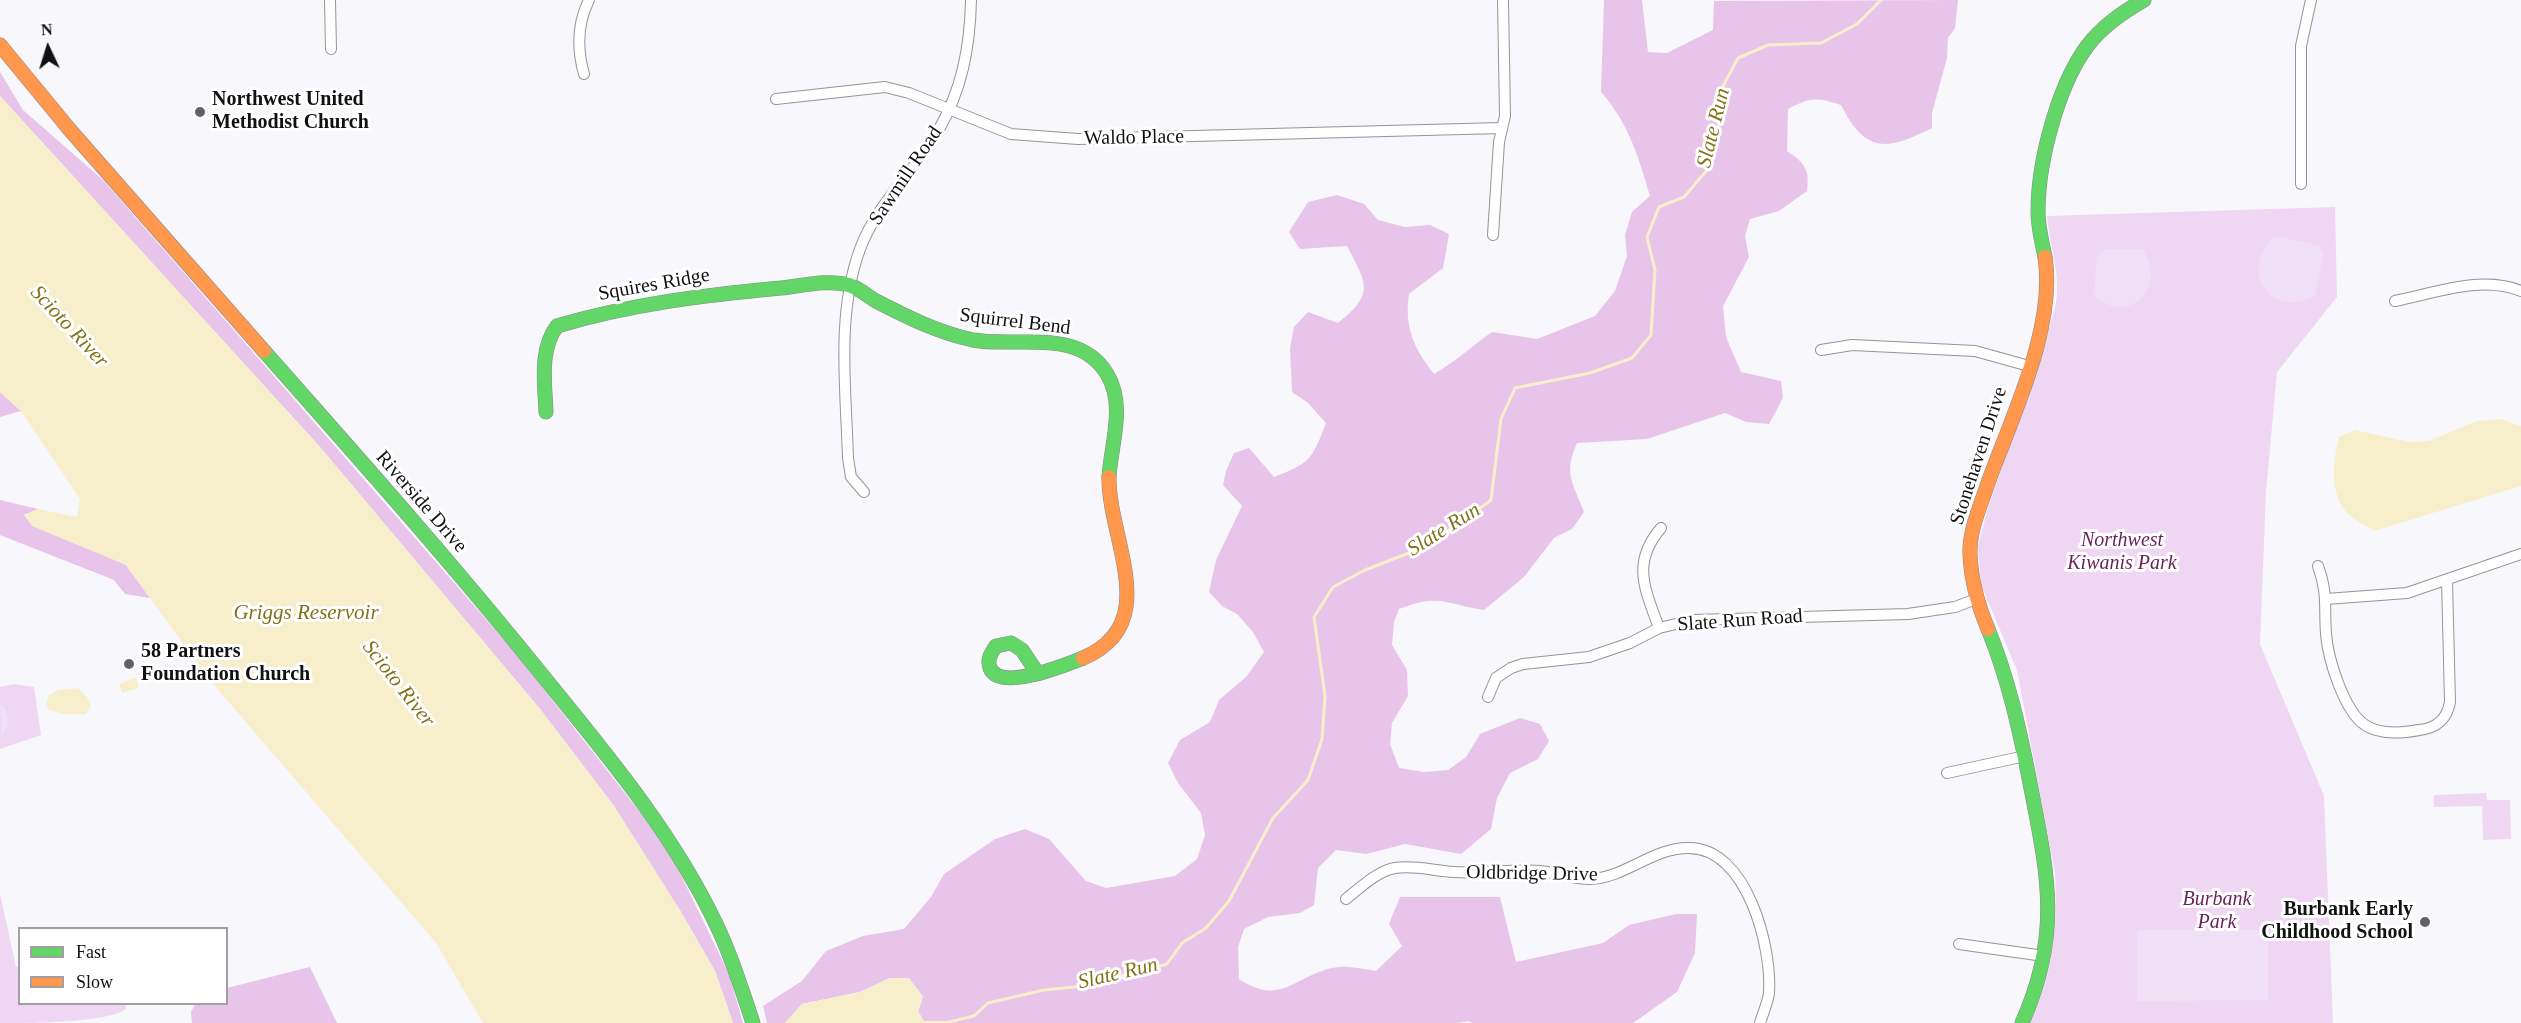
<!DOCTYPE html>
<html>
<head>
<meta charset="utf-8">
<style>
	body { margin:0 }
	#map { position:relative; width:2521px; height:1023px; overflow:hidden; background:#f8f7fc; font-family:Georgia,serif }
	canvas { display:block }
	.legend { position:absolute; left:18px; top:927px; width:210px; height:78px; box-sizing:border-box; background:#fff; border:2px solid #a0a0a0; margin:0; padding:8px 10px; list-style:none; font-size:18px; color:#111 }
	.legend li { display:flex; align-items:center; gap:12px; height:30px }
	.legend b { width:30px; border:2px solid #a0a0a0 }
	.north { position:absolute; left:18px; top:18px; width:60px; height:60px; -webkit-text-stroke:4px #fff; paint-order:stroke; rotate:356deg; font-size:16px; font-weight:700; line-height:24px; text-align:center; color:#111 }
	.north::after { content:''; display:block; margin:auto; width:21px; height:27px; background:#111; clip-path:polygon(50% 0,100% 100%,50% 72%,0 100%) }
</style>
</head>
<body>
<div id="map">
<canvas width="2521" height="1023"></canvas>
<ul class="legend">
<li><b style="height:8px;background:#63d668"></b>Fast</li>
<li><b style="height:8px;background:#ff974d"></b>Slow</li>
</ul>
<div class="north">N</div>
</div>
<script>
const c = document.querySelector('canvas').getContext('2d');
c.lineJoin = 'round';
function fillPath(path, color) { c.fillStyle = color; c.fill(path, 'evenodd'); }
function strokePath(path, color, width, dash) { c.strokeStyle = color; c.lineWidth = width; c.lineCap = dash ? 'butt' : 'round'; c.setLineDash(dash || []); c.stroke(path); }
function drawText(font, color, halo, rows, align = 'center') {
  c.font = font + ' Georgia,serif'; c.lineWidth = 6; c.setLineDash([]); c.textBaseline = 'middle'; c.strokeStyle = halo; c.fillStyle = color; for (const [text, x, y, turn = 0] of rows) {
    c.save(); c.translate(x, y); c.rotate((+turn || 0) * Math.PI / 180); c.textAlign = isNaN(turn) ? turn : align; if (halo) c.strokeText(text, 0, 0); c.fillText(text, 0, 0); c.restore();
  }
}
const green = new Path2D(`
	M 2335,207 L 2337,297 L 2277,372 L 2266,492 L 2260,644 L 2324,796 L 2333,1023 L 2030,1023 C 2053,976 2058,924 2055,873 L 2017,670 L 1981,585 L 1978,547 L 1987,511 L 2050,327 C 2052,317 2056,306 2057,295 C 2059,268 2049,242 2047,216 Z
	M 14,684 L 34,687 L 41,735 L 0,749 L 0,687 Z
	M 2486,793 L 2487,800 L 2510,800 L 2511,839 L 2483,840 L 2482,806 L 2434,807 L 2434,795 Z
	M 0,894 L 16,967 L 19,966 L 20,1004 L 125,1004 L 126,1009 C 107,1023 30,1023 0,1023 Z`);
const forest = new Path2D(`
	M 1604,0 L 1642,0 L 1648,52 L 1667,53 L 1713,30 L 1714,1 L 1958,0 L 1955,28 L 1948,38 L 1947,58 L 1932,113 L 1932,128 C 1888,150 1866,155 1841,105 C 1817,97 1810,97 1788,109 L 1787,151 C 1805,163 1810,170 1807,191 L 1779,211 L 1750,219 L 1745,236 L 1749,257 L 1723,306 L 1726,337 L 1741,372 L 1781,381 L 1783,398 L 1769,424 L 1746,422 L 1725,413 L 1647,439 L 1577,443 C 1563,474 1573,483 1584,512 L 1572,529 L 1554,538 L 1524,577 L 1484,610 C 1445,604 1439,593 1399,609 L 1394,622 L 1392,645 L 1407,670 L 1408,696 L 1392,723 L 1390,744 L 1399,768 L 1424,772 L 1448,770 L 1466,757 L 1480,734 L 1520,718 L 1540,724 L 1549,741 L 1538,759 L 1510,773 L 1497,798 L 1491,829 L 1461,854 L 1405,844 L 1366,854 L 1336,850 L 1318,868 L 1314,905 L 1300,913 L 1268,917 L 1244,929 L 1238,947 L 1239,979 C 1283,1009 1298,971 1339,967 C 1350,966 1364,969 1376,971 L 1402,946 L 1389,924 L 1400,897 L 1500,897 L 1516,962 L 1603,943 L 1629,925 L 1676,914 L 1697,914 L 1695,953 L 1677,992 L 1633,1023 L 1473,1023 L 1468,1021 L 1458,1023 L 945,1023 L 948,1022 L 924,1021 L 918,1011 L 923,996 L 908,978 L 890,978 L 860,992 L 802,1004 L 785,1023 L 767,1023 L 763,1006 L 802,981 L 826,951 L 863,936 L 904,929 L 931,897 L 944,874 L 995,839 L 1025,829 L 1049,839 L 1086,881 L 1106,888 L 1175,876 L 1197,859 L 1205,835 L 1201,813 L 1178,783 L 1168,763 L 1180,740 L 1210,722 L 1219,700 L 1246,677 L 1264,652 L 1253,632 L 1237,614 L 1222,606 L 1209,592 L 1216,560 L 1242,506 L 1223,485 L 1226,471 L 1234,453 L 1249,448 L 1274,477 C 1310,463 1312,460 1326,423 L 1308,403 L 1292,392 L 1290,348 L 1294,327 L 1308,312 L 1338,323 C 1375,294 1367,284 1347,246 L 1300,249 L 1289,232 L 1308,202 L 1337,195 L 1364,204 L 1378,220 L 1405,227 L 1430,225 L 1449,234 L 1443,268 L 1409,294 C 1404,326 1414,349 1434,374 C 1455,362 1472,346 1492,332 L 1537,339 L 1595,316 L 1615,291 L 1627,256 L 1625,235 L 1632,212 L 1650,196 C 1639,158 1628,122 1601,92 Z
	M 0,72 L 23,110 L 103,180 L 517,655 L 642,815 L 676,865 L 729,974 L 743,1023 L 733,1023 L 715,971 L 681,912 L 614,806 L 540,709 L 320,447 L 0,96 Z
	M 0,392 L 21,411 L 0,417 Z
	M 0,500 L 38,509 L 24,515 L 126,565 L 150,598 L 125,594 L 114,580 L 0,535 Z
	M 310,967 L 337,1023 L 192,1023 L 191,1012 L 195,1004 L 226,1004 L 227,988 Z`);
const pitch = new Path2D(`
	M 2274,236 L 2320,246 L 2324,255 L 2315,295 C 2269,321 2239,270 2274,236 Z
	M 2106,249 L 2142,249 C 2168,283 2132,328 2094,296 L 2097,256 Z
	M 0,705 L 5,708 L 9,724 L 2,735 Z
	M 2137,930 L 2268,930 L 2268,1000 L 2137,1001 Z`);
const water = new Path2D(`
	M 0,96 L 320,447 L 540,709 L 614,806 L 681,912 L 715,971 L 733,1023 L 483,1023 L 436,943 L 208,678 L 126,565 L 32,526 L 24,515 L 38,509 L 77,517 L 80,499 L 21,411 L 0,392 Z
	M 2501,419 L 2521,426 L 2521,486 L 2374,531 C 2366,525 2352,519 2346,512 C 2329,490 2333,462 2339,437 L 2355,430 L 2409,442 L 2429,441 L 2477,421 Z
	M 136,677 L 139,688 L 122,693 L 119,684 Z
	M 78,688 L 87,697 L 91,706 L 86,714 L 63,714 L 49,710 L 46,704 L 49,695 L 58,690 Z
	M 890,978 L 909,978 L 923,997 L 918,1012 L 924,1021 L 950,1021 L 945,1023 L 785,1023 L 802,1004 L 860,992 Z`);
const stream = new Path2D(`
	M 945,1023 L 974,1016 L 988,1003 L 1044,990 L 1074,987 L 1167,964 L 1182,943 L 1206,928 L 1229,901 L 1273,818 L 1308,780 L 1322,739 L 1325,696 L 1314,617 L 1333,587 L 1365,570 L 1414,551 L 1462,522 L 1491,500 L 1501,419 L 1515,388 L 1590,373 L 1632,358 L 1651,335 L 1655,270 L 1647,237 L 1659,207 L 1684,197 L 1708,169 L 1718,126 L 1722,88 L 1738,58 L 1768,45 L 1821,43 L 1857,24 L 1881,0`);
const street = new Path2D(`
	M 330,0 L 331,49
	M 584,74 C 577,49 577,24 589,0
	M 776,99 L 885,87 L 909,93 L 1011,134 L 1078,139 L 1502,128
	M 2301,184 L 2301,46 L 2311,0
	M 1493,235 L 1499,142 L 1505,116 L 1503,0
	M 2395,301 C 2435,293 2481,275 2521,291
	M 1821,350 L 1852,345 L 1975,351 L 2029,366
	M 864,492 L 851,477 L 848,458 C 846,389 836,315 860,249 C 877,203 914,173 938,131 C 962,90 970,47 971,0
	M 2318,566 C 2328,594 2324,607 2326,634 C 2328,659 2344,711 2365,725 C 2380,735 2403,733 2419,730 C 2437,728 2447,719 2450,702 L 2447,580
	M 2326,599 L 2407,593 L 2521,554
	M 1659,628 C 1645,589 1631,563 1661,528
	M 1488,697 L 1496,678 L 1511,668 L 1523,664 L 1589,657 L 1630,643 L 1659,628 L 1693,620 L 1908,614 L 1955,607 L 1976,599
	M 1947,773 L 2025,756
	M 1346,899 C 1360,888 1377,871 1395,868 C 1415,865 1435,871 1454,872 C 1483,874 1512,869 1540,871 C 1556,873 1574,879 1590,879 C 1625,878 1652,848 1688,848 C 1747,847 1772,947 1769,993 C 1768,1002 1763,1013 1760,1023
	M 1959,944 L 2044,956`);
const fast = new Path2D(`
	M 2045,257 C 2042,242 2038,227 2038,212 C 2038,161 2059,78 2093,39 C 2108,22 2125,11 2144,0
	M 264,351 C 354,453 444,554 530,660 C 597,743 671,828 717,926 C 732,957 742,990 753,1023
	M 546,412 C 545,384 539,350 557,326 C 631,304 705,295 781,288 C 802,286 827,279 849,285 C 859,288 867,296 876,301 C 907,317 939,333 973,340 C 1017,348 1079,327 1107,374 C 1126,405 1111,444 1109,477
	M 1988,629 C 2008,678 2019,727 2029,778 C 2047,871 2063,932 2022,1023
	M 1036,671 L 1022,650 L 1011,643 L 996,646 C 991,653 987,659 990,668 C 1000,692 1065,665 1083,658`);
const slow = new Path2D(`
	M 0,45 L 70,130 L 264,351
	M 1988,629 C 1978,605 1971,581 1970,554 C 1969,530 1981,505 1988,483 C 2012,416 2056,328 2045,257
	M 1083,658 C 1164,624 1108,539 1109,477`);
const markers = [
	[200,112,6,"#626263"],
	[129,664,6,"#626263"],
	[2425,922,6,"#626263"]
];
const poiNames = [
	["Northwest United",212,100],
	["Methodist Church",212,123],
	["58 Partners",141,652],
	["Foundation Church",141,675],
	["Burbank Early",2413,910,"right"],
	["Childhood School",2413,933,"right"]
];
const streetNames = [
	["Waldo Place",1134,138,-1],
	["Sawmill Road",906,176,-56],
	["Squires Ridge",654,285,-10],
	["Squirrel Bend",1015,322,7],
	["Stonehaven Drive",1979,456,-72],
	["Riverside Drive",421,502,49],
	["Slate Run Road",1740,621,-4],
	["Oldbridge Drive",1532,874,1]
];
const parkNames = [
	["Northwest",2122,541],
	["Kiwanis Park",2122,564],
	["Burbank",2217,900],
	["Park",2217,923]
];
const waterNames = [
	["Slate Run",1714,128,-76],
	["Scioto River",69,327,47],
	["Slate Run",1444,530,-32],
	["Griggs Reservoir",306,613],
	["Scioto River",398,684,52],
	["Slate Run",1118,974,-13]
];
fillPath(green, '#efd7f3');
fillPath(forest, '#e8c4ea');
fillPath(pitch, '#f0e0f6');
fillPath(water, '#f7efcc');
strokePath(stream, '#f7efcc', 3);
strokePath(street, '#959597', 12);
strokePath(fast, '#8c8b8d', 15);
strokePath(slow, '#8c8b8d', 15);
strokePath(street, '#fefeff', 10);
strokePath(fast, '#63d668', 14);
strokePath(slow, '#ff974d', 14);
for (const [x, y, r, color] of markers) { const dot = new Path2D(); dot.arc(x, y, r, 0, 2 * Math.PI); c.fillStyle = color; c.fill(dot); strokePath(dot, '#fff', 2); }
drawText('bold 20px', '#111', '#fff', poiNames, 'left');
drawText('20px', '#111', '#fff', streetNames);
drawText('italic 20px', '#6a1f59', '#fff', parkNames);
drawText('italic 21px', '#807316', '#fff', waterNames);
</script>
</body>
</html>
